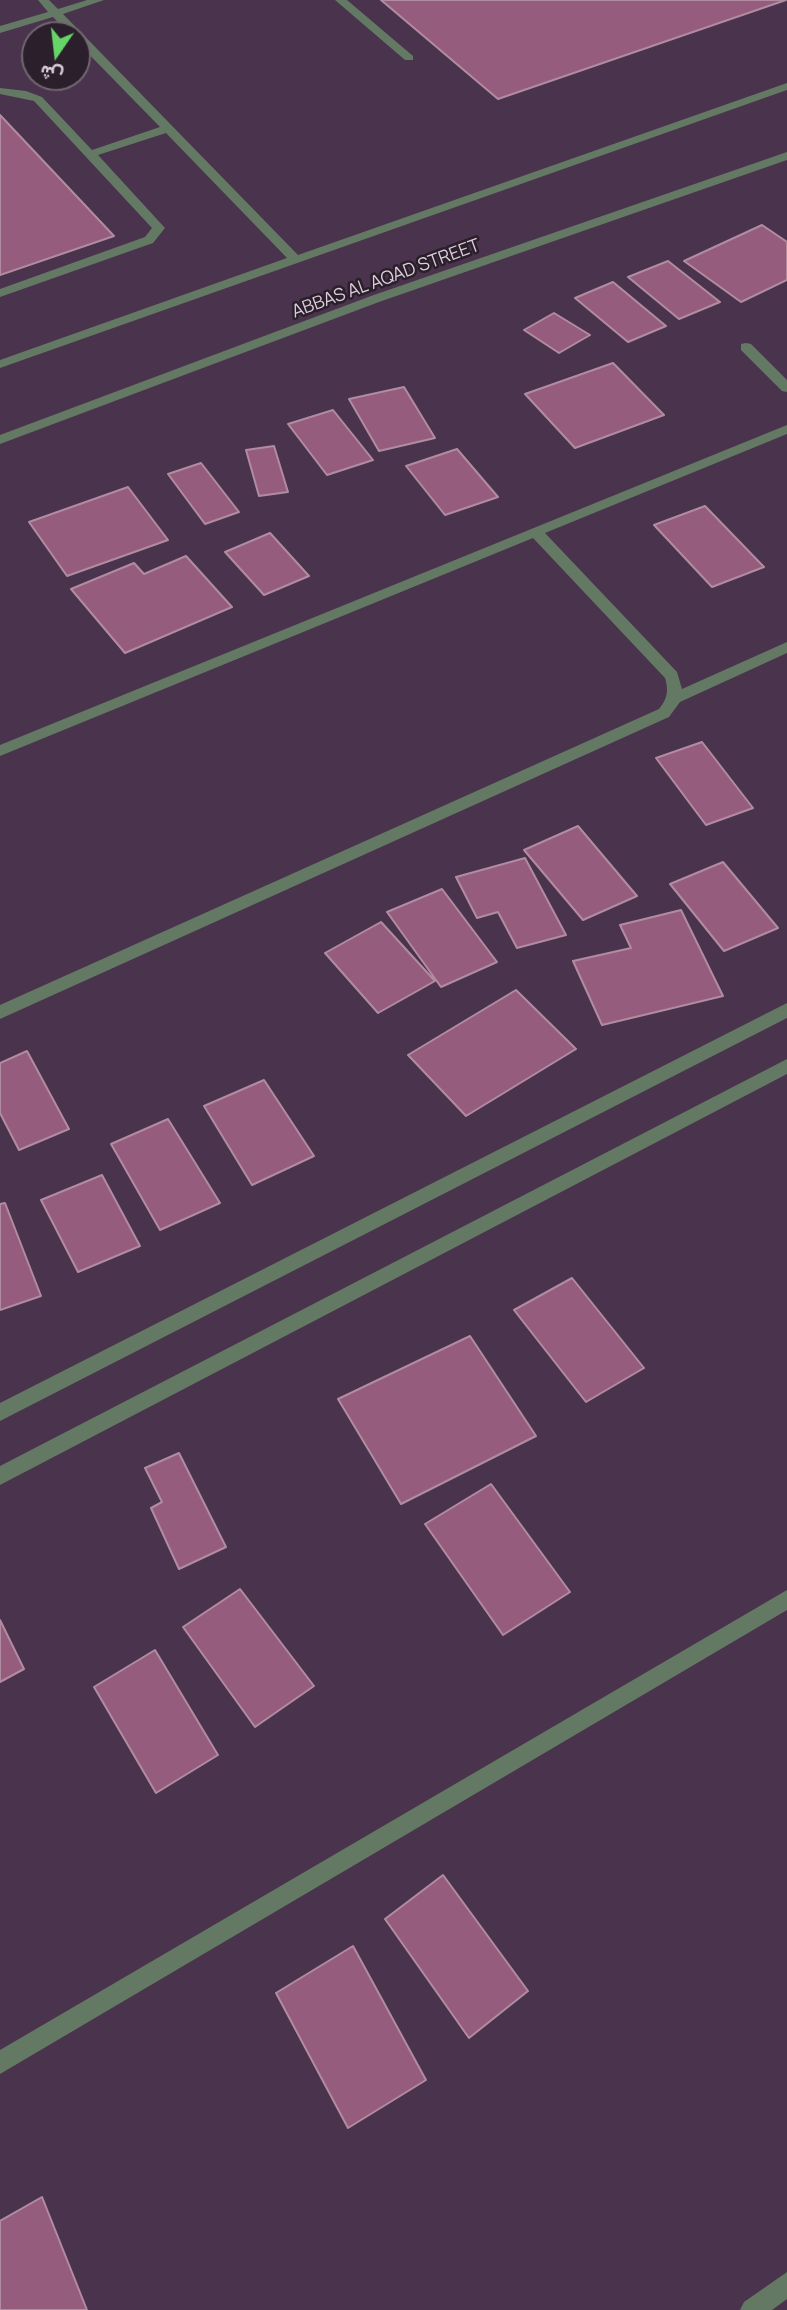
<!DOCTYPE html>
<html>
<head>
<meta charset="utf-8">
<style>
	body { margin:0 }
	#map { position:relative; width:787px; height:2310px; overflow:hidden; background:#4a334c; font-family:Manrope,Vazirmatn,sans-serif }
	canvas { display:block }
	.north { position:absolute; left:21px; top:21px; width:70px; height:70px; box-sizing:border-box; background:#2a1f2a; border:2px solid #716571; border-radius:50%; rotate:194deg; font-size:19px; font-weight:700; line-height:28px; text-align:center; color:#dbcddc }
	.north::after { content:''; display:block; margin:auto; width:24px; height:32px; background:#66d467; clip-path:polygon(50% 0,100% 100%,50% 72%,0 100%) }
</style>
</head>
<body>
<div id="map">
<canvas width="787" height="2310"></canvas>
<div class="north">ش</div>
</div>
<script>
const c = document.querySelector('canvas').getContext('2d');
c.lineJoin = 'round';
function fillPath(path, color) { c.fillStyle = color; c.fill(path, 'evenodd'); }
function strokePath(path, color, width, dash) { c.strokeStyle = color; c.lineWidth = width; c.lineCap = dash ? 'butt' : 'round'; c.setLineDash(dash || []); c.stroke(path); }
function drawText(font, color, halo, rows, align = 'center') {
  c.font = font + ' Manrope,sans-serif'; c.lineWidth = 5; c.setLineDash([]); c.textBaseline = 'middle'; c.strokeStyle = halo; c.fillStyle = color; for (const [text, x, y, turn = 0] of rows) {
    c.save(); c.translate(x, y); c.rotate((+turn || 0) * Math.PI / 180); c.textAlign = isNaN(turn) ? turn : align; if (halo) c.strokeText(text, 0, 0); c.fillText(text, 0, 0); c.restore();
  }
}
const building = new Path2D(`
	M 381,0 L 786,0 L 498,99 Z
	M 0,115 L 114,236 L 0,275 Z
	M 762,225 L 787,242 L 787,280 L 741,302 L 684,261 Z
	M 668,261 L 720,302 L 679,319 L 628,277 Z
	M 613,282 L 666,326 L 628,342 L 575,298 Z
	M 554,313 L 590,335 L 559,353 L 524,330 Z
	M 613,363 L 664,415 L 575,448 L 525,394 Z
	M 404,387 L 435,438 L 379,451 L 349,399 Z
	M 333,410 L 373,460 L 327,475 L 288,424 Z
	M 274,446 L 288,492 L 259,496 L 246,450 Z
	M 457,449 L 498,497 L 445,515 L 406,466 Z
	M 201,463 L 239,512 L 205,524 L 168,474 Z
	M 128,487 L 168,540 L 67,576 L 29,522 Z
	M 705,506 L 764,567 L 712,587 L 654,525 Z
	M 270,533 L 309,576 L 264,595 L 225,552 Z
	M 186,556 L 232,607 L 125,653 L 71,589 L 134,563 L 144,574 Z
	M 702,742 L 753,808 L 706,825 L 656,758 Z
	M 578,826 L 637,896 L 583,920 L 524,850 Z
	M 525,858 L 566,935 L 517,948 L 498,912 L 477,918 L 456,877 Z
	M 723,862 L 778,928 L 724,951 L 670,884 Z
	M 442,889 L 497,962 L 441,987 L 387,912 Z
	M 681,910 L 723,996 L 602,1025 L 573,961 L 631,948 L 620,925 Z
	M 381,922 L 435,981 L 378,1013 L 325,953 Z
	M 516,990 L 576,1049 L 466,1116 L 408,1055 Z
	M 27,1051 L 69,1129 L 19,1150 L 0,1113 L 0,1063 Z
	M 264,1080 L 314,1156 L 252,1185 L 204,1106 Z
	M 168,1119 L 220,1203 L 160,1230 L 111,1144 Z
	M 102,1175 L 140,1246 L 78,1272 L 41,1200 Z
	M 5,1203 L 41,1296 L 0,1310 L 0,1204 Z
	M 572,1278 L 644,1368 L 586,1402 L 514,1310 Z
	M 470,1336 L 536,1436 L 401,1504 L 338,1399 Z
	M 179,1453 L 226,1547 L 179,1569 L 151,1508 L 162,1502 L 145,1468 Z
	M 491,1484 L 570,1592 L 503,1635 L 425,1524 Z
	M 240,1589 L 314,1686 L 255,1727 L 183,1627 Z
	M 0,1620 L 24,1669 L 0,1682 Z
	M 155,1650 L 218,1755 L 156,1793 L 94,1687 Z
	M 443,1875 L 528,1991 L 469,2038 L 385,1919 Z
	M 353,1946 L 426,2080 L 348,2128 L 276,1993 Z
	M 42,2197 L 87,2310 L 0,2310 L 0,2221 Z`);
const minor = new Path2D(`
	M 38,0 L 49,0 L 58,9 L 87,0 L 104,0 L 63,14 L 298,255 L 787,83 L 787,90 L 0,368 L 0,360 L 287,258 L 166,133 L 98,155 L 165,228 L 153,243 L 0,297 L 0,289 L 145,237 L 152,228 L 34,101 L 0,94 L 0,88 L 26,91 L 42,97 L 92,150 L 160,127 L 77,42 L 77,35 L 70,35 L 53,17 L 0,33 L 0,26 L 48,12 Z
	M 335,0 L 347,0 L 413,56 L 413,60 L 405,60 Z
	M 787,152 L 787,160 L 379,302 L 0,444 L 0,435 L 371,296 Z
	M 746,343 L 751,344 L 787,380 L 787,392 L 782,391 L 741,350 L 741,344 Z
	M 787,425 L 787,434 L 545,533 L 677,672 L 682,689 L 787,642 L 787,653 L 680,702 L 669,717 L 0,1019 L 0,1005 L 659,709 C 667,699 669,691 665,678 L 533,538 L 0,756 L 0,745 Z
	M 787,1003 L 787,1018 L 0,1421 L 0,1403 Z
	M 787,1059 L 787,1074 L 0,1485 L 0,1466 Z
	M 787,1590 L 787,1610 L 0,2074 L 0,2050 Z
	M 787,2272 L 787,2299 L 772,2310 L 740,2310 L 744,2302 Z`);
const farStreetnames = [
	["ABBAS AL AQAD STREET",386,279,-20]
];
fillPath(building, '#965c7e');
strokePath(building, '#b18ca1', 2);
fillPath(minor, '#647963');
drawText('18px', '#dbcddc', '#2a1f2a', farStreetnames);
</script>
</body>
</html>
